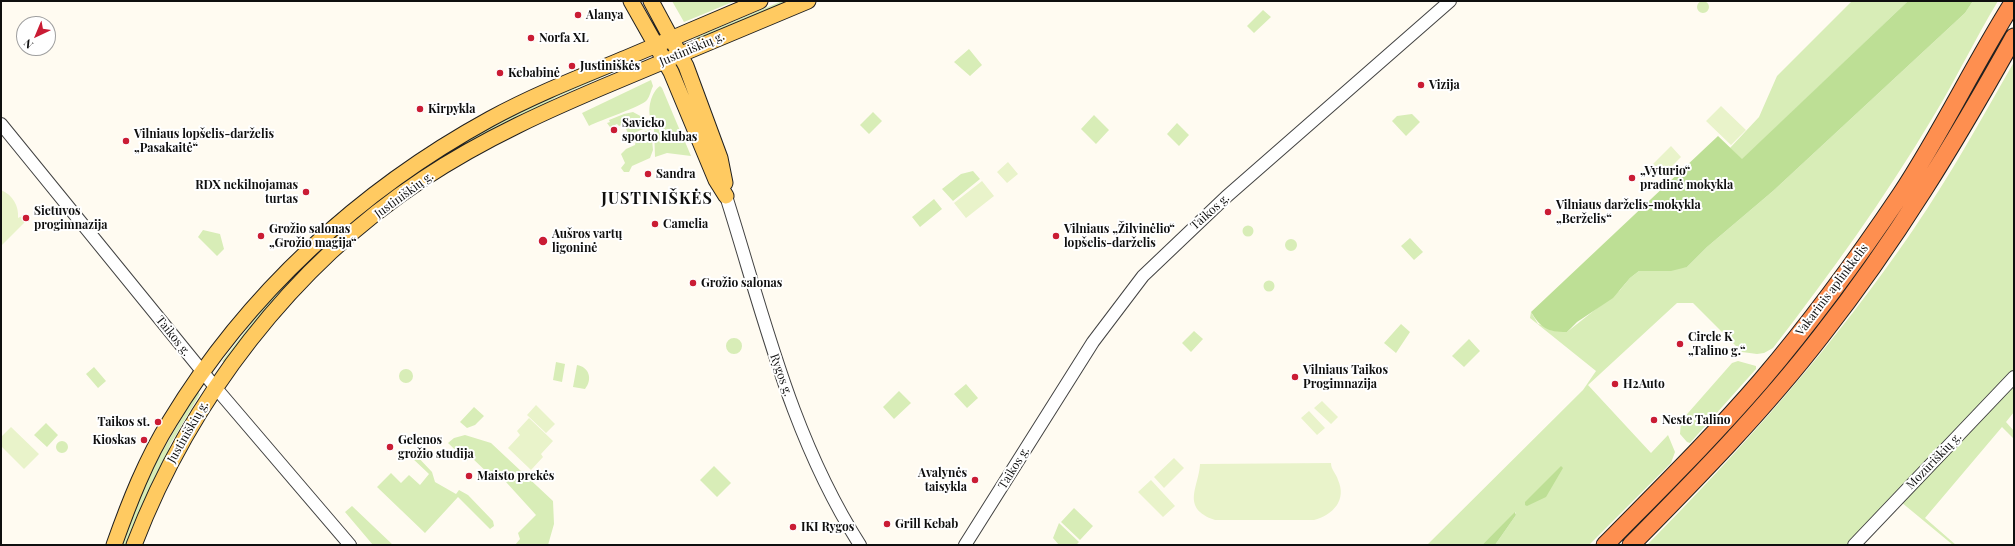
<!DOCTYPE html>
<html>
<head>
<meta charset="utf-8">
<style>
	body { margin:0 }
	#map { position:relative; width:2015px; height:546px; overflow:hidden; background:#fffbf1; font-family:"Playfair Display",serif }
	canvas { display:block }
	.frame { position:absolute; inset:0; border:2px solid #0f0f0f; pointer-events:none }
	.north { position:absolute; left:16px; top:16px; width:40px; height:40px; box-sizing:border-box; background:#fff; border:1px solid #9f9f9f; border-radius:50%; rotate:224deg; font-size:11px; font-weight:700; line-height:16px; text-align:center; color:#0f0f0f }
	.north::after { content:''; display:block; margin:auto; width:14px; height:18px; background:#ca1c34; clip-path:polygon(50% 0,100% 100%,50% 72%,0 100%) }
</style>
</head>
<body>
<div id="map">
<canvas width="2015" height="546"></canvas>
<div class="frame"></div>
<div class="north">N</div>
</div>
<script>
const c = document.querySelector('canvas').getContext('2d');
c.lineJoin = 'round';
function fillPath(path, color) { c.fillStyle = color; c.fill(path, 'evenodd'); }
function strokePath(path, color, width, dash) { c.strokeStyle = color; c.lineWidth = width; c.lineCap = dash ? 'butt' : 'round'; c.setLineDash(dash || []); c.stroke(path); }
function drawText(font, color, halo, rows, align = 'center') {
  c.font = font + ' "Playfair Display",serif'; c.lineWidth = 4; c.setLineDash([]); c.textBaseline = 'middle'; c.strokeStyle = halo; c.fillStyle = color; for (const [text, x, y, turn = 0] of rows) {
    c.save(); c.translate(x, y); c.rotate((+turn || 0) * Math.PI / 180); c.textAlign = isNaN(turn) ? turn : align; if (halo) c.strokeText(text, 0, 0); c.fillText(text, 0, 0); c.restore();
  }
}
const green = new Path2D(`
	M1697 7a6 6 0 1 1 12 0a6 6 0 1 1-12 0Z
	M 672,1 L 735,1 L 684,22 Z
	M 782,1 L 793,1 L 696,42 L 695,38 Z
	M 1852,1 L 1908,1 L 1742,160 L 1730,148 L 1759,117 L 1777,76 Z
	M 1973,1 L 1998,1 C 1975,39 1956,79 1933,117 C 1885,198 1830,274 1773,348 L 1764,353 L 1757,354 L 1742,352 L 1693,303 L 1677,303 L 1588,385 L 1651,453 L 1668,435 L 1675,452 L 1671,463 L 1589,545 L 1495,545 L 1516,515 L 1516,512 L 1482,545 L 1427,545 L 1583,390 L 1596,371 L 1530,318 L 1531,312 L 1538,324 L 1567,332 L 1620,290 L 1630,278 L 1639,271 L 1687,267 L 1707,247 L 1773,191 L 1965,13 Z
	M 1263,10 L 1271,17 L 1254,33 L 1247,26 Z
	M 969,49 L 982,65 L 970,76 L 954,62 Z
	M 640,57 L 641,60 L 555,98 L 400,190 L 226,364 L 222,361 L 292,271 L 341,225 L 432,158 L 544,98 Z
	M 2014,62 L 2014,371 L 1846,545 L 1647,545 C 1744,447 1835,344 1913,230 C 1950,176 1982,118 2014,62 Z
	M 651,80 L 653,86 C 651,90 650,96 647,100 C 641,107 600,120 589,126 L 582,113 Z
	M 660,86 L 662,88 L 681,133 C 671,135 657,127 651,119 C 647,110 651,92 660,86 Z
	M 633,112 L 644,118 L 650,126 L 634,133 L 635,136 L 630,138 L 624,124 L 619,126 L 617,124 L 610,127 L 607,123 L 610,122 L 609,120 L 624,114 Z
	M 873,112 L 882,121 L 869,134 L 860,125 Z
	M 1412,114 L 1420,122 L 1406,136 L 1392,121 L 1397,116 Z
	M 1094,115 L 1109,130 L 1096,144 L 1081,129 Z
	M 1177,123 L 1189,135 L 1179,146 L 1167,134 Z
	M 655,128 L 670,134 L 683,137 L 691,156 L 667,153 L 655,157 L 654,129 Z
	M 651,129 L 653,150 L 650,158 L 632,166 L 629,172 L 624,172 L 621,168 L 625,163 L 621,154 L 626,149 L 635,145 L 637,135 Z
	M 973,171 L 980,179 L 953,201 L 942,189 L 961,174 Z
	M 934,199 L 942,209 L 920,227 L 912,217 Z
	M1242.5 231a5.5 5.5 0 1 1 11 0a5.5 5.5 0 1 1-11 0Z
	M 203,230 L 220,234 L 224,249 L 217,256 L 198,237 Z
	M 1410,238 L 1423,252 L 1414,260 L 1401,246 Z
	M1285 245a6 6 0 1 1 12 0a6 6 0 1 1-12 0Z
	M1263.5 286a5.5 5.5 0 1 1 11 0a5.5 5.5 0 1 1-11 0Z
	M 1401,324 L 1410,332 L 1396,353 L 1384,343 Z
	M 1194,331 L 1203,339 L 1191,352 L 1182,343 Z
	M726 346a8 8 0 1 1 16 0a8 8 0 1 1-16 0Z
	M 1469,339 L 1480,351 L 1464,367 L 1452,356 Z
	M 1738,361 L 1756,366 L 1756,369 L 1690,443 L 1687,442 L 1680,434 L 1681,421 L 1732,363 Z
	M 556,362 L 565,364 L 562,382 L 553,380 Z
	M 577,365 C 589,367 593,379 585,389 L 573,387 Z
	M 94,367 L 106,381 L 98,388 L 86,374 Z
	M399 376a7 7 0 1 1 14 0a7 7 0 1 1-14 0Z
	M 2014,383 L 2014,412 L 2006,422 L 2014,431 L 2014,439 L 2002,427 L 1925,518 L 1956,545 L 1953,545 L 1901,502 Z
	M 966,384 L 978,398 L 967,408 L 954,394 Z
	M 197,391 L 200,394 L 170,445 L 162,469 L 129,545 L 118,545 L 150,473 Z
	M 899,391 L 911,403 L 894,419 L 883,407 Z
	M 474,407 L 484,416 L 475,425 L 467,428 L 460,422 Z
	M 46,423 L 58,435 L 47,447 L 34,435 Z
	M 465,435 L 491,443 L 553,501 L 554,524 L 548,545 L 515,545 L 520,539 L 518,533 L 536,515 L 496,471 L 491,476 L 471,457 L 467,461 L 448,443 L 454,438 Z
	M56 447a6 6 0 1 1 12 0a6 6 0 1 1-12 0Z
	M 415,454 L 432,472 L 435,482 L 456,494 L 459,490 L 468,495 L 493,521 L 494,526 L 490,529 L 458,497 L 425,533 L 377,487 L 391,473 L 401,483 L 409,475 L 420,485 L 429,474 L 411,457 Z
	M 714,466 L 731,483 L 717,497 L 700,480 Z
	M 352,506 L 393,545 L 373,545 L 345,512 Z
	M 1074,508 L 1093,526 L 1080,540 L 1061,522 Z
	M 1059,523 L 1079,542 L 1076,545 L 1059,545 L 1053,538 Z`);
const forest = new Path2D(`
	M 1908,1 L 1973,1 L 1965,13 L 1773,191 L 1707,247 L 1687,267 L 1671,271 L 1639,271 L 1630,278 L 1613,298 L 1577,322 L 1567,332 C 1547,332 1541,328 1531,312 L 1718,136 L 1742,159 Z
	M 1561,466 L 1563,468 L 1546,497 L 1527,506 L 1525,505 L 1525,502 Z
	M 1515,512 L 1516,515 L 1495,545 L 1482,545 Z`);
const pitch = new Path2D(`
	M 1721,106 L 1746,130 L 1731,145 L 1706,121 Z
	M 1671,146 L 1681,157 L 1661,177 L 1650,167 Z
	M 1008,162 L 1018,174 L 1007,183 L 997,172 Z
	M 982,181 L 994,196 L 966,218 L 954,203 Z
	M 1,190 C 13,195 19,206 18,218 L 22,216 L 26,221 L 1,246 Z
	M 1322,401 L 1338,417 L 1331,424 L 1314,408 Z
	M 536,405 L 555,424 L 546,433 L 527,415 Z
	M 1309,411 L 1325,428 L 1317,435 L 1301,418 Z
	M 529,418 L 553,441 L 541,454 L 543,457 L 531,470 L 508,448 L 520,435 L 517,431 Z
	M 11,427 L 39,454 L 24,469 L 1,446 L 1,437 Z
	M 1174,458 L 1184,468 L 1164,488 L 1154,477 Z
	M 1331,463 C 1331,470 1336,473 1338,480 C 1347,500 1333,515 1314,520 L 1215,520 C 1180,508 1199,487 1200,464 Z
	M 1151,480 L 1175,506 L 1163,517 L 1138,492 Z`);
const minor = new Path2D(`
	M 1,124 L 215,387 L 350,545
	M 726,196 C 764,316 791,437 860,545
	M 965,545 L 1093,342 L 1143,276 L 1226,197 L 1450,1
	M 1854,545 L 2014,377`);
const major = new Path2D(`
	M 631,1 L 671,72 L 716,180 L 726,196
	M 651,1 L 686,66 L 720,158 L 725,183
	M 114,545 C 129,503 146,459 170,421 C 247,294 360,190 490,119 C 534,95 580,77 626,58 C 671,39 715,20 760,1
	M 134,545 C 190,399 292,266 423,179 C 483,139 550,109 617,81 C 680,54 744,28 808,1`);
const highway = new Path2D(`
	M 1605,545 C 1658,491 1712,438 1761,381 C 1812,321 1858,258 1901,194 C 1942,132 1974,64 2014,1
	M 1631,545 C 1697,478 1763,411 1821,336 C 1895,242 1956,141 2014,37`);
const markers = [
	[578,15,4,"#ca1c34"],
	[531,38,4,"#ca1c34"],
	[572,66,4,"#ca1c34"],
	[500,73,4,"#ca1c34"],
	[1421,85,4,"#ca1c34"],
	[420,109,4,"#ca1c34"],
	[614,130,4,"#ca1c34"],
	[126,141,4,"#ca1c34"],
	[648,174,4,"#ca1c34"],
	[1632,178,4,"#ca1c34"],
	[306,192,4,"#ca1c34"],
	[1548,212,4,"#ca1c34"],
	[26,218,4,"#ca1c34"],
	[655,224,4,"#ca1c34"],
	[261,236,4,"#ca1c34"],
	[1056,236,4,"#ca1c34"],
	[543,241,5,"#ca1c34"],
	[693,283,4,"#ca1c34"],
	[1680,344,4,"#ca1c34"],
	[1295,377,4,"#ca1c34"],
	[1615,384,4,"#ca1c34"],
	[1654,420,4,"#ca1c34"],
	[158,422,4,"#ca1c34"],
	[144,440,4,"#ca1c34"],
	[390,447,4,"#ca1c34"],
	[469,476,4,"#ca1c34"],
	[975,480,4,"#ca1c34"],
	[887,524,4,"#ca1c34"],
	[793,527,4,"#ca1c34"]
];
const poiNames = [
	["Alanya",586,15],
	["Norfa XL",539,38],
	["Justiniškės",580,66],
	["Kebabinė",508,73],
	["Vizija",1429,85],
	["Kirpykla",428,109],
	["Savicko",622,123],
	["sporto klubas",622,137],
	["Vilniaus lopšelis-darželis",134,134],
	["„Pasakaitė“",134,148],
	["„Vyturio“",1640,171],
	["pradinė mokykla",1640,185],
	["Sandra",656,174],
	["RDX nekilnojamas",298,185,"right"],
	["turtas",298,199,"right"],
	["Vilniaus darželis-mokykla",1556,205],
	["„Berželis“",1556,219],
	["Sietuvos",34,211],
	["progimnazija",34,225],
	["Camelia",663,224],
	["Grožio salonas",269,229],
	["„Grožio magija“",269,243],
	["Vilniaus „Žilvinėlio“",1064,229],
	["lopšelis-darželis",1064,243],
	["Aušros vartų",552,234],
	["ligoninė",552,248],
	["Grožio salonas",701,283],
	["Circle K",1688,337],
	["„Talino g.“",1688,351],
	["Vilniaus Taikos",1303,370],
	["Progimnazija",1303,384],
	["H2Auto",1623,384],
	["Neste Talino",1662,420],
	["Taikos st.",150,422,"right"],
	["Kioskas",136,440,"right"],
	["Gelenos",398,440],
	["grožio studija",398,454],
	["Avalynės",967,473,"right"],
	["taisykla",967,487,"right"],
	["Maisto prekės",477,476],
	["Grill Kebab",895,524],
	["IKI Rygos",801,527]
];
const streetNames = [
	["Justiniškių g.",692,49,-23],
	["Justiniškių g.",404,195,-36],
	["Taikos g.",1210,212,-42],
	["Vakarinis aplinkkelis",1832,290,-53],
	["Taikos g.",173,336,51],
	["Rygos g.",781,375,70],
	["Justiniškių g.",188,432,-60],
	["Mozūriškių g.",1934,461,-46],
	["Taikos g.",1014,468,-58]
];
const districtNames = [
	["JUSTINIŠKĖS",657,199]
];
fillPath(green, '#d8edb7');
fillPath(forest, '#bddf95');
fillPath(pitch, '#e9f3ca');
strokePath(minor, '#424242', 14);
strokePath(major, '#202020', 17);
strokePath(highway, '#202020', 19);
strokePath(minor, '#fff', 12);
strokePath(major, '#ffca61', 15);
strokePath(highway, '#fe8f50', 17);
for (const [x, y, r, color] of markers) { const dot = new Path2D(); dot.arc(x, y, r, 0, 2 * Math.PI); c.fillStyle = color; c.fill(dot); strokePath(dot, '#fff', 1.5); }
drawText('bold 12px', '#0f0f0f', '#fff', poiNames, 'left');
drawText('12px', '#0f0f0f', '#fff', streetNames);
c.letterSpacing = '1px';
drawText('bold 16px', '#0f0f0f', '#fff', districtNames);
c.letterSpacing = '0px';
</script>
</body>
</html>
